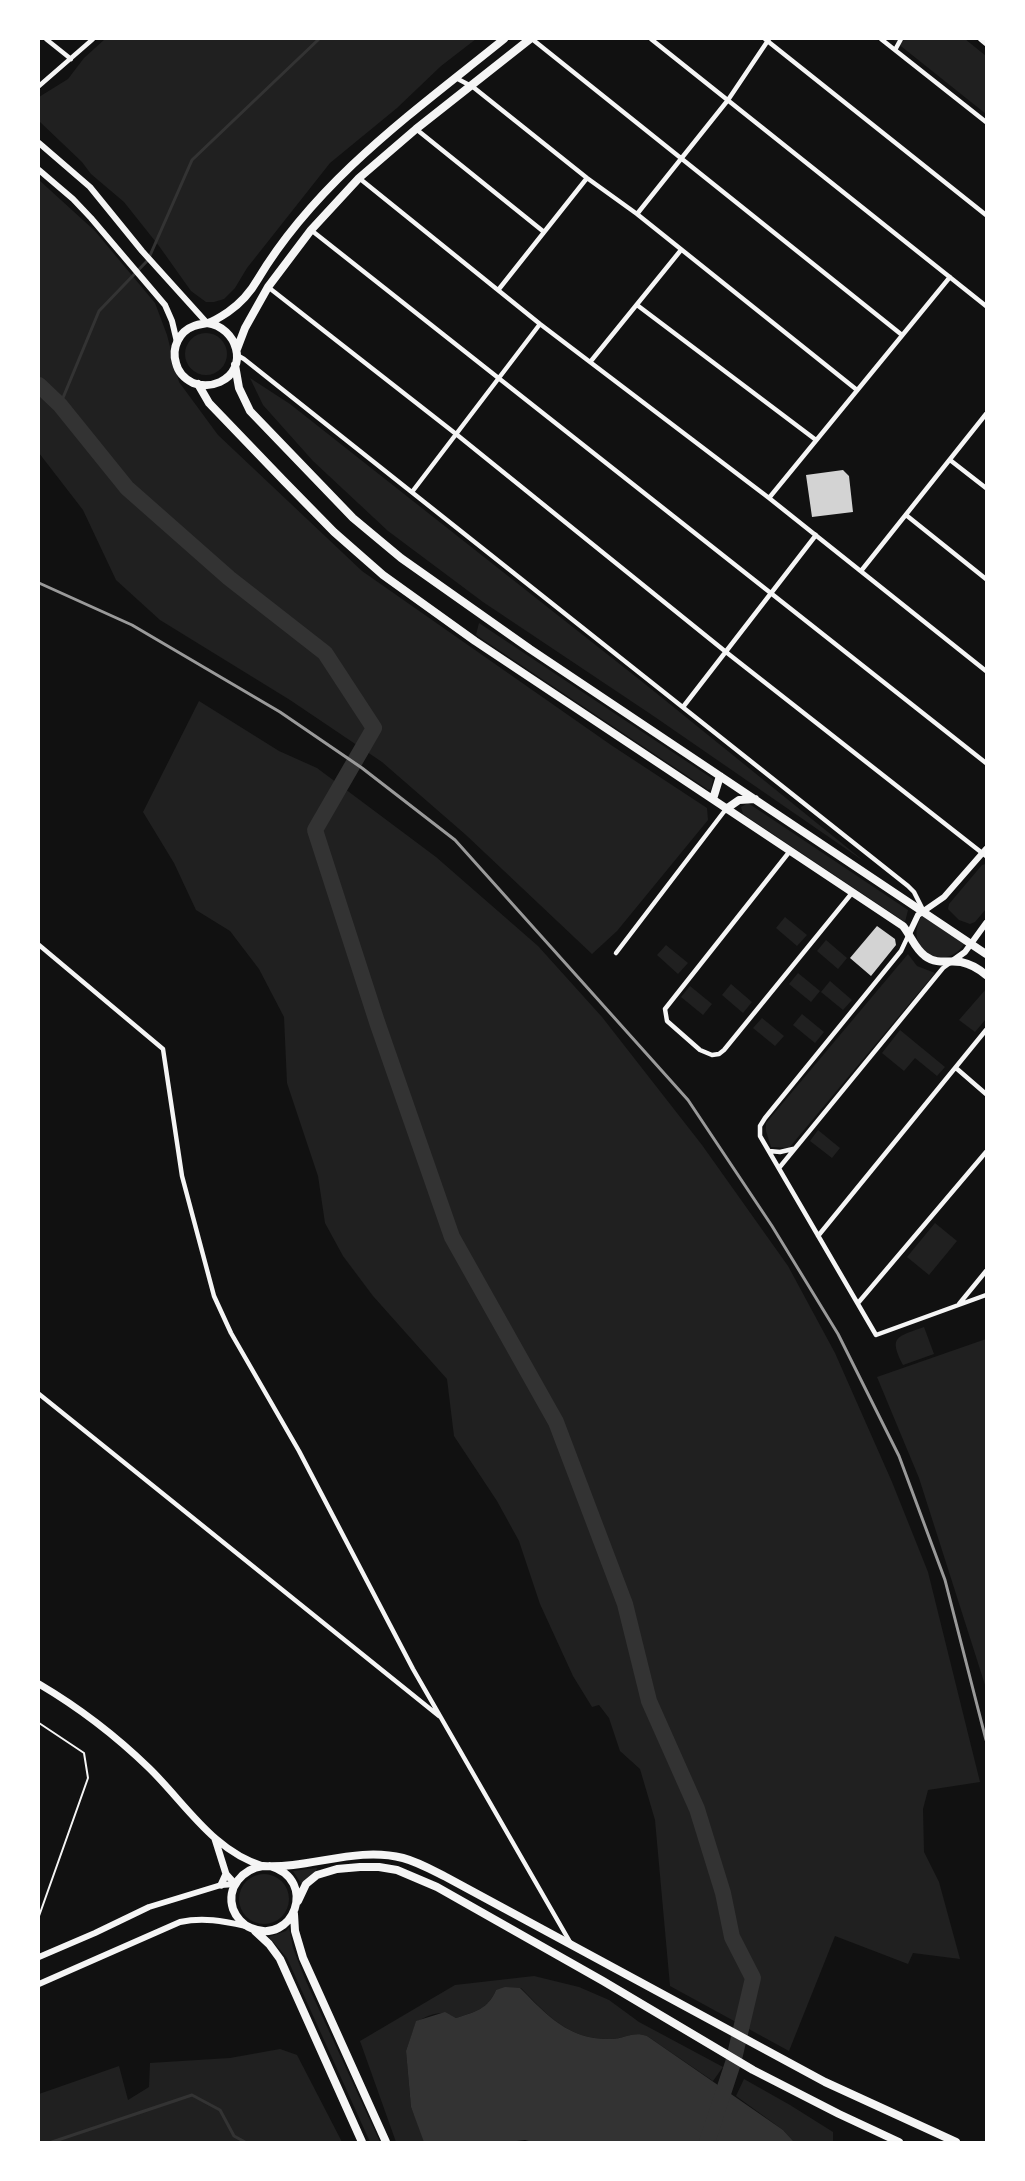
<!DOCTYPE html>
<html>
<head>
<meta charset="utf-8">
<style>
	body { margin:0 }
	#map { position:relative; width:1025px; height:2181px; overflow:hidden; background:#111; font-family:Manrope,sans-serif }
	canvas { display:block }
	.frame { position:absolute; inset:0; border:40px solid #fff; pointer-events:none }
</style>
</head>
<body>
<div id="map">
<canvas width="1025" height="2181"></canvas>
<div class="frame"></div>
</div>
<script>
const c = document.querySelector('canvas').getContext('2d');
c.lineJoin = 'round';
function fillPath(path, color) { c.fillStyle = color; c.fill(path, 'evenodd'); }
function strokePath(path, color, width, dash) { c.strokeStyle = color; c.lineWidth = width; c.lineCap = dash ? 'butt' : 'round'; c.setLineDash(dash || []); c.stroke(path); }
const green = new Path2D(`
	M 105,39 L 476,39 L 441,66 L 397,108 L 330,163 L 247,268 L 235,288 L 224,299 L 214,302 L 206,302 L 191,291 L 159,246 L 124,202 L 91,174 L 82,162 L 39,121 L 39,97 L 68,79 L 84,58 Z
	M 892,39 L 965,39 L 986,56 L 986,114 Z
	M 39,180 L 95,231 L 155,303 L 167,335 L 179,382 L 218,435 L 362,571 L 611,745 L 707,808 L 708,820 L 617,931 L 592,954 L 466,835 L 382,762 L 290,700 L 160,620 L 116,580 L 83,510 L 39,453 Z
	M185 354a21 21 0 1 1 42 0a21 21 0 1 1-42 0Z
	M 250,378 L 290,404 L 645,684 L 865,862 L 652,715 L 483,602 L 388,531 L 313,461 L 263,405 Z
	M 479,623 L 713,779 L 711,789 L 708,790 L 704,787 L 476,635 Z
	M 199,701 L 279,751 L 317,768 L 436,857 L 538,946 L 602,1017 L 702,1145 L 788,1266 L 835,1353 L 892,1482 L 928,1572 L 980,1782 L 928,1790 L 923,1809 L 924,1852 L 939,1882 L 960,1959 L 913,1953 L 908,1964 L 835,1936 L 789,2051 L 670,1986 L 655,1820 L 640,1769 L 620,1751 L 609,1718 L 599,1705 L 592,1707 L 573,1676 L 540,1604 L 519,1541 L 497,1501 L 454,1436 L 447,1379 L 373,1296 L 343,1256 L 325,1223 L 318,1176 L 287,1083 L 284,1017 L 259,969 L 230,931 L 196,910 L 174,863 L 143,812 Z
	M 748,803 L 908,910 L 905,922 L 743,814 L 741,807 Z
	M 986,864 L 986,909 L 975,922 L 970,924 L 959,920 L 948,909 L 949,904 L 982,865 Z
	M 922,916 L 965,943 C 945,975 901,948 922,916 Z
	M 785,917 L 807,935 L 797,946 L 776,928 Z
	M 826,940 L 847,958 L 838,969 L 817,951 Z
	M 666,945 L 688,963 L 678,974 L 657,955 Z
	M 908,954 L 917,966 L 935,973 L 789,1148 L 771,1147 L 766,1131 L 766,1123 Z
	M 798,973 L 820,991 L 811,1002 L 789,984 Z
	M 830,981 L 852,1000 L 843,1010 L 821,992 Z
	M 731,984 L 752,1002 L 743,1013 L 722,995 Z
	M 690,986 L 712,1004 L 703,1015 L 681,997 Z
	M 986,989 L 986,1019 L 975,1032 L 959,1020 Z
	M 802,1014 L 824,1032 L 815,1043 L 793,1025 Z
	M 762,1018 L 784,1036 L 775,1046 L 753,1028 Z
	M 900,1030 L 945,1067 L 937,1076 L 915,1058 L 904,1071 L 882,1053 Z
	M 818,1130 L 840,1148 L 832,1158 L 810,1141 Z
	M 935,1223 L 957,1241 L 929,1275 L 907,1257 Z
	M 924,1327 L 934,1354 L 903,1365 C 888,1336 897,1337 924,1327 Z
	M 986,1339 L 986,1688 L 919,1478 L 877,1377 Z
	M 317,1868 L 316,1873 L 302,1885 L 293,1871 Z
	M239 1899a25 25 0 1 1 50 0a25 25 0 1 1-50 0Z
	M 289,1927 L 293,1948 L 305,1979 L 380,2142 L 370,2142 L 287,1958 L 269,1937 L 286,1931 Z
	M 534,1976 L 579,1987 L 609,2000 L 639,2022 L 723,2067 L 713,2081 L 647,2036 C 632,2031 625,2039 611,2039 C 569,2040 548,2016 521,1988 L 496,1990 C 488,2009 475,2012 456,2018 C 439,2009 432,2014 416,2022 L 406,2051 L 411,2107 L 425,2141 L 396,2142 L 360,2041 L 455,1985 Z
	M 280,2049 L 297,2055 L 342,2142 L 39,2142 L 39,2094 L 119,2066 L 128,2100 L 149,2087 L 150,2063 L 230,2058 Z
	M 744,2079 L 790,2105 L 833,2132 L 833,2142 L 794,2142 L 783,2130 L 736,2096 Z`);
const water = new Path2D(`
	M 505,1987 L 520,1988 C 548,2016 569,2040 611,2039 C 625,2039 632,2031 647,2036 L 783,2130 L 794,2142 L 533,2142 L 525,2140 L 508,2142 L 424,2142 L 411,2107 L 406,2051 L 416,2021 L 445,2012 L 456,2018 C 475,2012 488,2009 496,1990 Z`);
const stream = new Path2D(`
	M 60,405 L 99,311 L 148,260 L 192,160 L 319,39
	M 52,2142 L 192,2095 L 220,2110 L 234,2136 L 245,2142`);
const river = new Path2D(`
	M 39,385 L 60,405 L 127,488 L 229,578 L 325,653 L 374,728 L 315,830 L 377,1022 L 452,1237 L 556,1422 L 625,1604 L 649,1701 L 697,1809 L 723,1893 L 732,1937 L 753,1978 L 733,2063 L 707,2142`);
const building = new Path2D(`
	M 843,470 L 849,476 L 853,512 L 812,517 L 806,475 Z
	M 877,926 L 895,939 L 896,945 L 871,976 L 850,958 Z`);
const service = new Path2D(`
	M 39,1723 L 84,1753 L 88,1778 L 39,1916`);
const minor = new Path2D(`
	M 46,39 L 71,59
	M 532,39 L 902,335
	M 651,39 L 986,306
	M 765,39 L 986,215
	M 881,39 L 986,122
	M 980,39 L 986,44
	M 895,50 L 901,39
	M 456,78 L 473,87 L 587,178 L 637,214 L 857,390
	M 39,86 L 93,39
	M 416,129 L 544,232
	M 359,178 L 540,324 L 769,498 L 986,671
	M 637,214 L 728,100 L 769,39
	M 311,230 L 986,763
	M 268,287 L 456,434 L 726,652 L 986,856
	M 499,289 L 587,178
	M 637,305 L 816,440
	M 237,355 L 244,359 L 908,886 L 914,892 L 923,910
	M 591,361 L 681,250
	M 950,460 L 986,488
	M 412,492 L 540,324
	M 769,498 L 950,277
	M 906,515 L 986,579
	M 861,571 L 986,414
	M 683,707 L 816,535
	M 790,851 L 665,1009 L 667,1021 L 700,1050 L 712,1055 L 719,1054 L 724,1050 L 852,893
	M 909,934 L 901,951 L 765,1118 L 760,1126 L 760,1136 L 876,1335 L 986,1295
	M 39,945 L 163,1049 L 182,1176 L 214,1296 L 231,1333 L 299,1451 L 413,1669 L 570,1942
	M 616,953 L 726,809
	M 956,1068 L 986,1094
	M 769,1151 L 780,1152 L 793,1149
	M 779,1168 L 943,968 L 950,963
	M 818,1236 L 986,1030
	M 858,1303 L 986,1152
	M 959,1304 L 986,1271
	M 39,1394 L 439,1716`);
const tertiary = new Path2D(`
	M 39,143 L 90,187 L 142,251 L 207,323
	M 39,170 L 73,199 L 91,218 L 165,305 L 172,321 L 177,342
	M 909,934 L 918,915 L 944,897 L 986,849
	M 951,962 L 965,952 L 986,923
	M 39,1957 L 95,1933 L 149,1907 L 221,1885 L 235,1884
	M 39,1984 L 180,1922 C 203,1917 223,1921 246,1926`);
const secondary = new Path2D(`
	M 39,1684 C 78,1707 116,1736 149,1768 C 185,1803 213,1851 263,1866
	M 215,1839 L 226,1874 L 235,1884
	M 221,1885 L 226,1874`);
const primary = new Path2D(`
	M 207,323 C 237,327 250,368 220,382 C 211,386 201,386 193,383 C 185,379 178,372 176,363 C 171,347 180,331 194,326 C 199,324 203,324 208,323 C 214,321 222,316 228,312 C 241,303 250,293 258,279 C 318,179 415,111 504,39
	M 237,349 L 245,328 L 268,287 L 311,230 L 359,178 L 416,129 L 530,39
	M 235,365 L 239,388 L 250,411 L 353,518 L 401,558 L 530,649 L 986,954
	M 198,384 L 209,403 L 283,480 L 334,532 L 383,575 L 475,641 L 903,926 C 911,936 915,949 925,956 C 937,965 949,960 961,962 C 971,964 979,969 986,975
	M 713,799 L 720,776
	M 726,809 L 739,800 L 755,799
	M 270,1866 C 319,1880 293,1946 251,1928 C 243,1925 236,1917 233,1909 C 226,1887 243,1869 263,1866 C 310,1869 356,1846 403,1858 C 418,1862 432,1870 446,1877 L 825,2082 L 956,2142
	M 298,1901 L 306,1884 L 317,1875 L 337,1869 L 360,1867 L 379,1867 L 397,1870 L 437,1887 L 603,1981 L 753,2070 L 839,2114 L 899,2142
	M 294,1914 L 295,1931 L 303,1958 L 386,2142
	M 255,1931 L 269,1944 L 280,1959 L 362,2142`);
const rail = new Path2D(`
	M 39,583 L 132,625 L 280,712 L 362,768 L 455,840 L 688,1100 L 772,1226 L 838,1334 L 899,1456 L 945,1580 L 986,1740`);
fillPath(green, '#202020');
fillPath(water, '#333');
strokePath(stream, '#333', 3);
strokePath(river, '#333', 16);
fillPath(building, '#d3d3d3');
strokePath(service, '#f5f5f5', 2);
strokePath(minor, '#f5f5f5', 4.5);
strokePath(tertiary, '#f5f5f5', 6);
strokePath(secondary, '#f5f5f5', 7);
strokePath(primary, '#f5f5f5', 8);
strokePath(rail, '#9a9a9a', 3);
</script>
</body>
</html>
